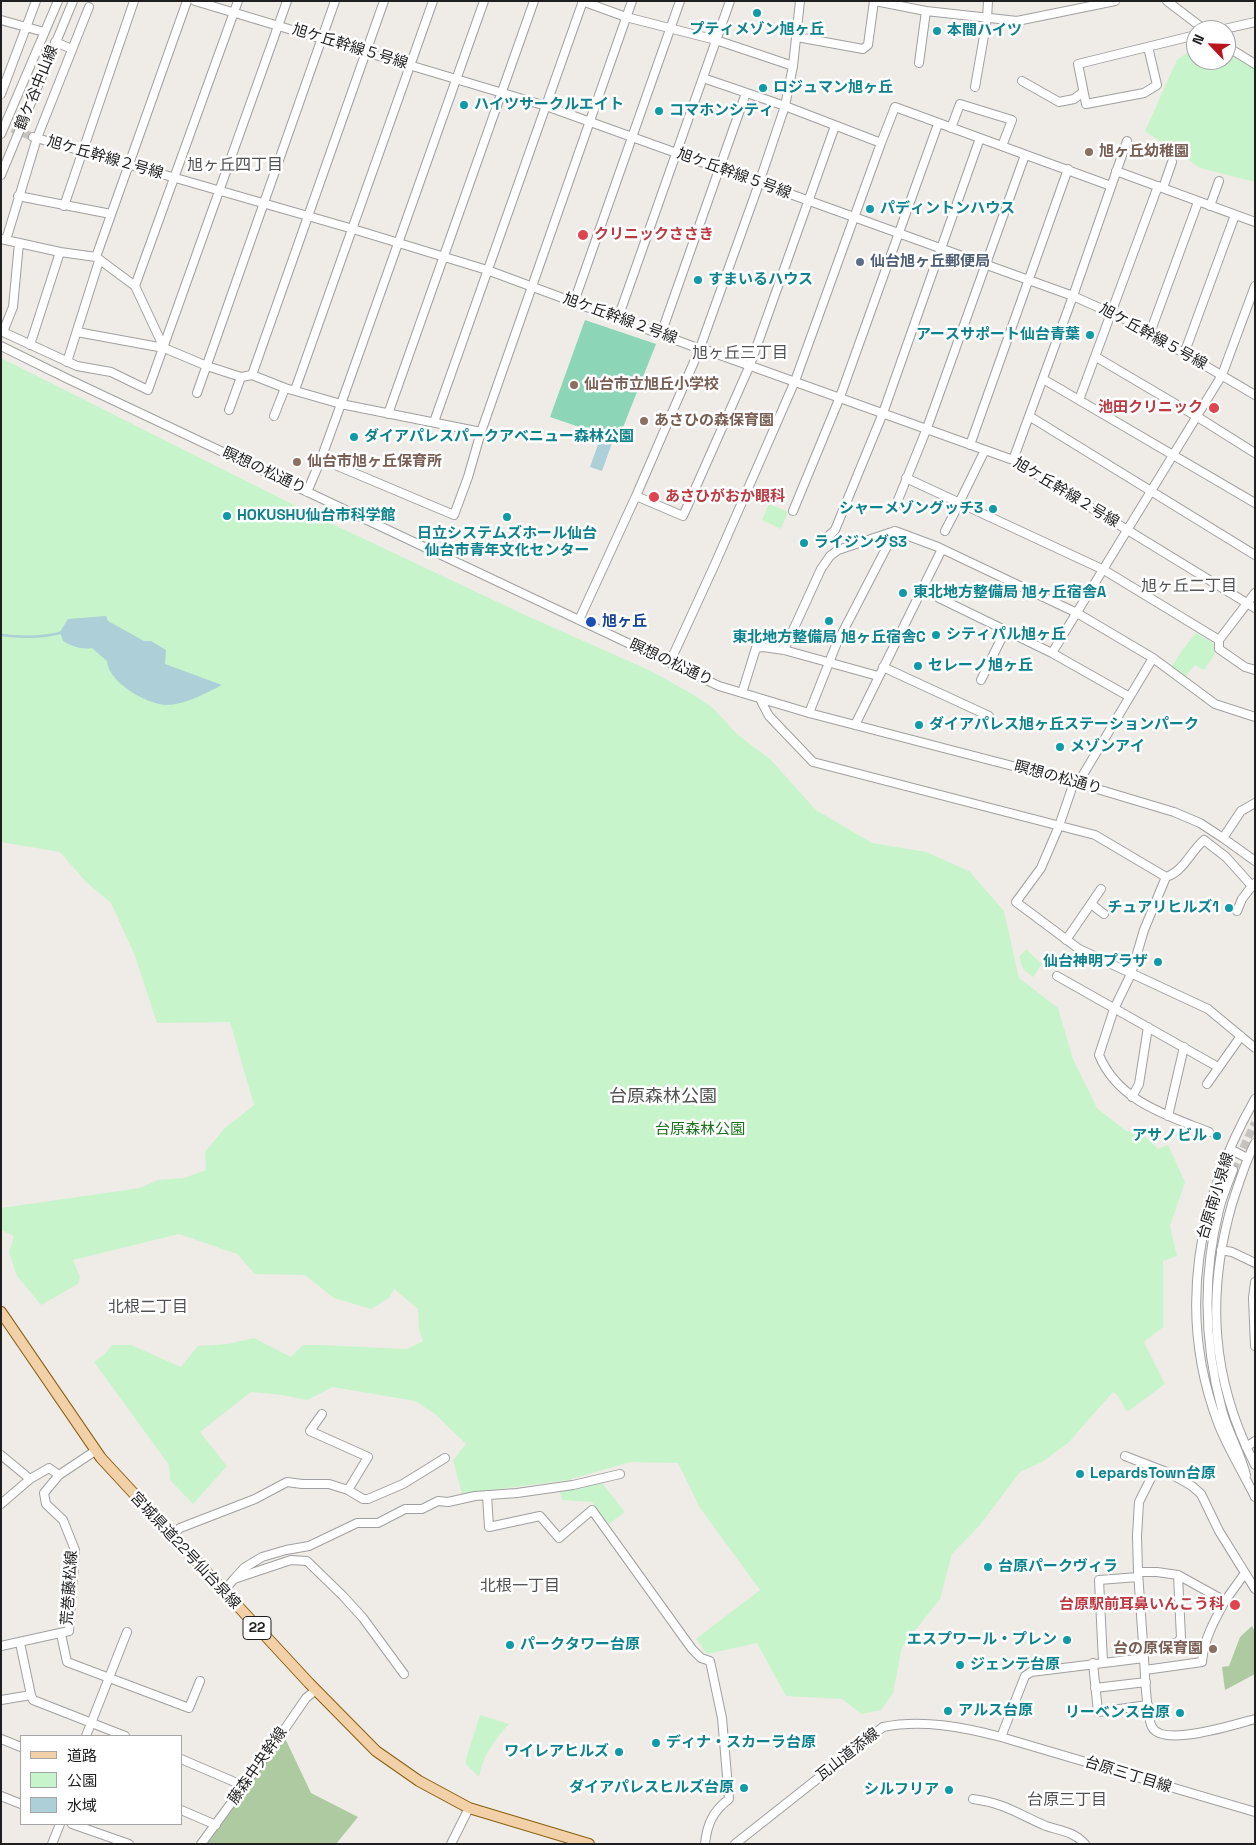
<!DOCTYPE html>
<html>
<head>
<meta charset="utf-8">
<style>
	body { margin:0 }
	#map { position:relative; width:1256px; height:1845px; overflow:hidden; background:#efece7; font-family:"Space Grotesk","Noto Sans JP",sans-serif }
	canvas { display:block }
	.frame { position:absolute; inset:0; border:2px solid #1f1f1f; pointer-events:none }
	.legend { position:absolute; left:20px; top:1735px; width:162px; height:90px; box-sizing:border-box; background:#fff; border:1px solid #a5a5a5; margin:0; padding:6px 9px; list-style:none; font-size:15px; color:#1f1f1f }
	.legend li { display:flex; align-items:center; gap:10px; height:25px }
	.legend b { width:25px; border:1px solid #a5a5a5 }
	.north { position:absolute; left:1186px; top:20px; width:50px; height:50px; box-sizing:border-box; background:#fff; border:1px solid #a5a5a5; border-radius:50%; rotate:294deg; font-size:14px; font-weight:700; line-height:20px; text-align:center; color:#1f1f1f }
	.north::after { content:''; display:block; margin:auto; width:18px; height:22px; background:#b9151b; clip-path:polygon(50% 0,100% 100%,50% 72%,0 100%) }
</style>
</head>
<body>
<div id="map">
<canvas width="1256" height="1845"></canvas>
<div class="frame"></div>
<ul class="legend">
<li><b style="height:6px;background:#f2d0a8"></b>道路</li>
<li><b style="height:14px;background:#c8f4cb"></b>公園</li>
<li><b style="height:14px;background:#accfd8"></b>水域</li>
</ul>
<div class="north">N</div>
</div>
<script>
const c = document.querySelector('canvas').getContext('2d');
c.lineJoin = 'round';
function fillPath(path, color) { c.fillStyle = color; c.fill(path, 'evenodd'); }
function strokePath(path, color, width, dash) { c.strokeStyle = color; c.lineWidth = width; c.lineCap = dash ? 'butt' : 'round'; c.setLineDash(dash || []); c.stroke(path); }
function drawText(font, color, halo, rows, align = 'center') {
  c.font = font + ' "Space Grotesk","Noto Sans JP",sans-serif'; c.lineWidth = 5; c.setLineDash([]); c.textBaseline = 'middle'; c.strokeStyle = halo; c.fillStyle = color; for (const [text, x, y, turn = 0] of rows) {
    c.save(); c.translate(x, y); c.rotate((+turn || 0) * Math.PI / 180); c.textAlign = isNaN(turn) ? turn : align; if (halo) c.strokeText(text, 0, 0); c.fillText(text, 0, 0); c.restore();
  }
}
const forest = new Path2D(`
	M 1252,1626 L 1255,1632 L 1255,1674 L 1225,1690 L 1222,1667 L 1229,1666 L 1240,1637 Z
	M 285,1738 L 311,1793 L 358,1817 L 336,1844 L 206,1844 Z`);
const park = new Path2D(`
	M 1196,46 L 1196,60 L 1226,60 L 1226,52 L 1255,69 L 1255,182 L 1200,168 L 1145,131 L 1177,60 Z
	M 1,358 L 322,519 L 525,615 L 649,670 L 694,695 L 714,709 L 738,735 L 770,759 L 816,810 L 872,843 L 926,852 L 969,871 L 1004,911 L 1019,978 L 1058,1008 L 1073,1059 L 1097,1108 L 1126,1131 L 1142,1133 L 1158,1149 L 1168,1145 L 1185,1182 L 1170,1226 L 1177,1256 L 1163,1261 L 1163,1327 L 1144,1342 L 1165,1384 L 1127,1412 L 1118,1396 L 1113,1392 L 1068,1443 L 1042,1462 L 1020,1472 L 980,1525 L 952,1554 L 940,1599 L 902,1647 L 893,1693 L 881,1710 L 862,1714 L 842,1699 L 786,1696 L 757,1643 L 707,1654 L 696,1639 L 760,1590 L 700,1508 L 678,1463 L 630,1462 L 568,1480 L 462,1494 L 453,1460 L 466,1444 L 435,1414 L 415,1401 L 333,1387 L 307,1400 L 282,1395 L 251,1392 L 200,1432 L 227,1466 L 193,1504 L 170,1480 L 169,1465 L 94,1362 L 105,1354 L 112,1345 L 131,1345 L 181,1367 L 198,1346 L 228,1344 L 254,1338 L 291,1357 L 303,1345 L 321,1345 L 407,1349 L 423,1341 L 419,1329 L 418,1309 L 394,1289 L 389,1298 L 371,1309 L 334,1298 L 305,1275 L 255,1274 L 237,1254 L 179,1234 L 73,1260 L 80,1277 L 78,1284 L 41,1305 L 17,1276 L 9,1252 L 14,1236 L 1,1230 L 1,1208 L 140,1188 L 158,1180 L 184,1178 L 206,1170 L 205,1152 L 224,1129 L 254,1105 L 230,1022 L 157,1023 L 135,956 L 111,903 L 86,882 L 60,852 L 1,842 Z
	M 769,504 L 788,512 L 781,529 L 762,520 Z
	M 1196,633 L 1213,643 L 1215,654 L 1204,670 L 1195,665 L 1182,680 L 1169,670 L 1184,648 Z
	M 1026,949 L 1042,964 L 1033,977 L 1023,969 L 1019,957 Z
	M 602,1483 L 625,1512 L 609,1524 L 592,1502 L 562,1500 L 560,1491 Z
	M 480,1715 L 509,1724 C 494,1741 483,1755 479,1777 L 466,1764 L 466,1759 Z`);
const pitch = new Path2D(`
	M 585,320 L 656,344 L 618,440 L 550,417 Z`);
const water = new Path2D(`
	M 600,439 L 612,443 L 602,471 L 590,467 Z
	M 106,616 L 108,621 L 144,641 L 151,641 L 166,650 L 165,664 L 222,685 C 206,693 185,705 166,705 C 146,704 108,682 107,661 L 92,648 C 82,650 71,646 63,641 L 60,632 L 68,619 Z`);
const stream = new Path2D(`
	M 1,635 C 23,638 42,638 64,632`);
const minorTunnel = new Path2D(`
	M 1,124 L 33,137
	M 1233,1170 L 1255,1123`);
const minor = new Path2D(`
	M 195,1 L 546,106 L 1073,296 L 1131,322 L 1255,395
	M 582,1 L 626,17 L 716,40 L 793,66
	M 875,1 L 926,11 L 1017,21 L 1115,1
	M 1167,1 L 1205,30
	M 1,20 L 44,32
	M 1220,30 L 1255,22
	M 797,37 L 863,49 L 868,45 L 874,1
	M 55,42 L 72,49
	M 1226,46 L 1255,64
	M 1148,47 L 1157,85 L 1144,93 L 1086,104 L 1078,64 L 1196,35
	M 919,63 L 926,11
	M 703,78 L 785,106 L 881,143 L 895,107 L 1111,186
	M 1022,81 L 1059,102 L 1074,99 L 1083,92
	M 975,87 L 987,19 L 988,1
	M 1,94 L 36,1
	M 951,128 L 960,104 L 1012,120 L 1002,146
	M 1,134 L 58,1
	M 33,137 L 353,229 L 487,270 L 692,346 L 706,350 L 1013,460 L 1255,608
	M 1116,171 L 1255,222
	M 1,175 L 73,1
	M 1163,188 L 1172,162
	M 18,196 L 111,214
	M 64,206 L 134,1
	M 1210,206 L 1219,181
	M 1,239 L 60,252 L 96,257 L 187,1
	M 6,240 L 37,138 L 89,7
	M 19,243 L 13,307 L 3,332 L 77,366 L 111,372 L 148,390 L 287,1
	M 96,257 L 135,286 L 164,348 L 207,366 L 241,377 L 252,375 L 285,388 L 341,404 L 481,432
	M 135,286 L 238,1
	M 574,302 L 680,1
	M 618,318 L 730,1
	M 77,332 L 164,348
	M 1150,333 L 1198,202
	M 661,334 L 746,93
	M 30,345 L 60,252
	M 1,346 L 68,379 L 719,686 L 809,713 L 1074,782 L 1174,812 L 1200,823 L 1223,838 L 1255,861
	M 1184,354 L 1235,215
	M 1096,357 L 1196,416 L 1255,453
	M 67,362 L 99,261
	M 252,375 L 384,1
	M 1043,379 L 1255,503
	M 295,390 L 433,1
	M 197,393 L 335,1
	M 1079,400 L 1158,186
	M 229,410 L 241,377
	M 388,414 L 534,1
	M 274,416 L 285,388
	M 1029,416 L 1255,555
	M 434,422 L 583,1
	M 970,445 L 1068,169
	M 321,459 L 454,515 L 468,477 L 481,432 L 632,1
	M 1013,460 L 1073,296 L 1127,141
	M 906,478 L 1104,570 L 1219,640 L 1255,593
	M 307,492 L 321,459 L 341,404 L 484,1
	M 636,496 L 683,516 L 750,365 L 835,126
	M 961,499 L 985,450
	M 896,505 L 927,428 L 1025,155
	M 793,511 L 840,397 L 938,124
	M 945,531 L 959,504
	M 822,542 L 835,530 L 883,413 L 980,138
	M 939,598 L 1052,653 L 1128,696
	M 579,620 L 636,496 L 700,348 L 756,192 L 785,106 L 793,66 L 800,1
	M 1219,640 L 1219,649 L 1245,667 L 1255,670
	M 784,650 L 821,569 L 830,556 L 838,550 L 895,531 L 938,547 L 1077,613 L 1153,658 L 1215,704 L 1255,717
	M 1052,653 L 1222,375 L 1255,286
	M 670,662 L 715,564 L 795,381 L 881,143
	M 883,667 L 989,716
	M 981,680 L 1005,631
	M 742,693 L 756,648 L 763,647 L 784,650 L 878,676
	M 760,699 L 769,716 L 813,762 L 1095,835 L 1166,877 C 1183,872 1191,851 1204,840 L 1226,857 L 1252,886 L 1255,883
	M 809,713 L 836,645 L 895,531
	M 855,725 L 942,549
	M 1074,782 L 1059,826 L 1041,868 L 1016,902 L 1079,949 L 1208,1009 L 1255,1048
	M 1078,783 L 1153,658
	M 1223,838 L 1241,811 L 1255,803
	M 1166,877 L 1144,930 L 1131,974 L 1114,1009 L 1099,1055 C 1118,1101 1166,1115 1209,1132
	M 1091,904 L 1104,914
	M 1237,911 L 1242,899 L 1252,886
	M 1066,940 L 1101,889
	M 1057,976 L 1218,1067
	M 1207,1084 L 1241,1036
	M 1132,1097 L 1139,1084 L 1148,1027
	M 1255,1099 C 1198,1199 1176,1312 1218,1423 C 1228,1449 1243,1472 1255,1497
	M 1168,1116 L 1184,1047
	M 1255,1143 C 1245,1162 1239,1183 1232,1204 C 1206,1295 1211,1379 1255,1465
	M 1230,1149 L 1247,1158
	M 1233,1170 C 1228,1183 1222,1197 1219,1210 C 1202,1278 1204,1343 1222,1410 C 1228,1432 1240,1452 1246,1475
	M 1221,1250 L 1232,1252 L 1255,1263
	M 1255,1282 L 1253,1298 L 1255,1346
	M 322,1414 L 310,1431 L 368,1457 L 348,1490
	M 1246,1447 L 1255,1441
	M 1,1455 L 30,1479 L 49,1468 L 59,1475
	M 1125,1456 L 1169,1473 L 1192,1486 L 1201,1494 L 1219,1531 L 1255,1589
	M 487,1495 L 489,1527 L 540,1516 L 559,1538 L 592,1510 L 692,1649 L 701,1658 L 710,1661 L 722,1718 L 729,1799 C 713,1811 707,1824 705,1844
	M 1,1504 L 30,1479
	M 171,1536 L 180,1528 L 255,1499 L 287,1482 L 302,1484 L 329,1484 L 348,1490 L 363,1499 L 368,1499 L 403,1484 L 445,1458
	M 1138,1572 L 1137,1536 L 1139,1502 L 1151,1478
	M 234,1579 L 244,1568 L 262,1557 L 286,1550 L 309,1546 L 357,1523 L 378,1523 L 405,1509 L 422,1509 L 438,1501 L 448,1502 L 475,1496 L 517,1493 L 573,1485 L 620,1474
	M 223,1592 L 234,1579 L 291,1560 L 307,1561 L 343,1596 L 363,1618 L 404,1674
	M 61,1634 L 67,1662 L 189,1708 L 200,1681
	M 20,1643 L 31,1695
	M 1,1646 L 69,1631 L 75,1550 L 63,1520 L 46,1504 L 44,1493 L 59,1475 L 95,1451
	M 1142,1647 L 1177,1643 L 1181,1638 L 1178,1575
	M 1144,1658 C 1145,1673 1146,1715 1152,1727 C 1163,1748 1236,1724 1255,1719
	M 1103,1662 L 1099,1580 L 1138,1577
	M 1093,1663 L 1098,1712 L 1148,1705
	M 1145,1670 L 1202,1662 C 1204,1639 1214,1621 1225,1601
	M 1095,1688 L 1146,1682
	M 1,1700 L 31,1695 L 33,1700 L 125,1736
	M 86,1736 L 127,1632
	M 1001,1737 L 1255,1812
	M 1,1739 L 21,1747
	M 181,1759 L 244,1786
	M 1,1796 L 21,1804
	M 973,1799 C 1004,1803 1018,1814 1046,1826 C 1061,1831 1073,1831 1085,1844
	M 181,1810 L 216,1825
	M 72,1824 L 129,1844
	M 52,1844 L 60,1824
	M 201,1844 L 273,1746 L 306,1698 L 316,1690
	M 451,1844 L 469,1808
	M 735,1844 L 883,1727 C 922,1719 963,1727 1001,1737 L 1025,1676 L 1031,1672 L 1144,1658 L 1138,1572 L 1157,1572 L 1178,1575 L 1225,1601 L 1245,1573`);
const major = new Path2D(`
	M 1,1312 L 101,1458 L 309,1683 L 376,1751 L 419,1781 L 469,1808 L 589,1844`);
const markers = [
	[757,13,5,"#0f9aa8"],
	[937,31,5,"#0f9aa8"],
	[763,88,5,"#0f9aa8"],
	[464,105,5,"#0f9aa8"],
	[659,111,5,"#0f9aa8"],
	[1089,152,5,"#8d6e63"],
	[870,209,5,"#0f9aa8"],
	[583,235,6,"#e0444e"],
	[860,262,5,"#5c6f8a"],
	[698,280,5,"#0f9aa8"],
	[1090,335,5,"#0f9aa8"],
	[574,385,5,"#8d6e63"],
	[1214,408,6,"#e0444e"],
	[644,421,5,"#8d6e63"],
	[354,437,5,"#0f9aa8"],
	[297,462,5,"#8d6e63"],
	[654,497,6,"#e0444e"],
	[993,509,5,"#0f9aa8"],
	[227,516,5,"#0f9aa8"],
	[507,517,5,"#0f9aa8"],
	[804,543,5,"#0f9aa8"],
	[903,593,5,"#0f9aa8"],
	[829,621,5,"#0f9aa8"],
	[591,622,6,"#1a4fb4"],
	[936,635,5,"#0f9aa8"],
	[918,666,5,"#0f9aa8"],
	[919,725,5,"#0f9aa8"],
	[1060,747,5,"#0f9aa8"],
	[1229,908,5,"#0f9aa8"],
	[1158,962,5,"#0f9aa8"],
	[1217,1136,5,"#0f9aa8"],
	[1080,1474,5,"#0f9aa8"],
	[988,1567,5,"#0f9aa8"],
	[1235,1605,6,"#e0444e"],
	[1067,1640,5,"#0f9aa8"],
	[510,1645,5,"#0f9aa8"],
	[1213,1649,5,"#8d6e63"],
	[960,1665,5,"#0f9aa8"],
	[948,1711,5,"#0f9aa8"],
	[1180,1713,5,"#0f9aa8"],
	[656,1743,5,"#0f9aa8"],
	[619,1752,5,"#0f9aa8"],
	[744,1788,5,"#0f9aa8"],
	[949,1790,5,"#0f9aa8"]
];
const shields = [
	[257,1628,28]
];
const shieldNames = [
	["22",257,1628]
];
const cultureNames = [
	["プティメゾン旭ヶ丘",757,30,"center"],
	["本間ハイツ",947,31],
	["ロジュマン旭ヶ丘",773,88],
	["ハイツサークルエイト",474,105],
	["コマホンシティ",669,111],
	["パディントンハウス",880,209],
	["すまいるハウス",708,280],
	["アースサポート仙台青葉",1080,335,"right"],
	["ダイアパレスパークアベニュー森林公園",364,437],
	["シャーメゾングッチ3",983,509,"right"],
	["HOKUSHU仙台市科学館",237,516],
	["日立システムズホール仙台",507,534,"center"],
	["仙台市青年文化センター",507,551,"center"],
	["ライジングS3",814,543],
	["東北地方整備局 旭ヶ丘宿舎A",913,593],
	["シティパル旭ヶ丘",946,635],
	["東北地方整備局 旭ヶ丘宿舎C",829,638,"center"],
	["セレーノ旭ヶ丘",928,666],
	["ダイアパレス旭ヶ丘ステーションパーク",929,725],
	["メゾンアイ",1070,747],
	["チュアリヒルズ1",1219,908,"right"],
	["仙台神明プラザ",1148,962,"right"],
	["アサノビル",1207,1136,"right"],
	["LepardsTown台原",1090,1474],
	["台原パークヴィラ",998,1567],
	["エスプワール・プレン",1057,1640,"right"],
	["パークタワー台原",520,1645],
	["ジェンテ台原",970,1665],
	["アルス台原",958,1711],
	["リーベンス台原",1170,1713,"right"],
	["ディナ・スカーラ台原",666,1743],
	["ワイレアヒルズ",609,1752,"right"],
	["ダイアパレスヒルズ台原",734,1788,"right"],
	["シルフリア",939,1790,"right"]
];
const streetNames = [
	["旭ケ丘幹線５号線",350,47,17],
	["鶴ケ谷中山線",37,88,-68],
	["旭ケ丘幹線２号線",105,158,16],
	["旭ケ丘幹線５号線",734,174,20],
	["旭ケ丘幹線２号線",620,319,20],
	["旭ケ丘幹線５号線",1153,337,29],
	["瞑想の松通り",264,471,25],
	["旭ケ丘幹線２号線",1066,493,31],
	["瞑想の松通り",671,663,25],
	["瞑想の松通り",1058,778,15],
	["台原南小泉線",1216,1196,-73],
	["宮城県道22号仙台泉線",185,1551,47],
	["荒巻藤松線",70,1588,-86],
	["瓦山道添線",848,1755,-38],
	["藤森中央幹線",258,1766,-55],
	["台原三丁目線",1128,1775,17]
];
const educationNames = [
	["旭ヶ丘幼稚園",1099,152],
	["仙台市立旭丘小学校",584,385],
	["あさひの森保育園",654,421],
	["仙台市旭ヶ丘保育所",307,462],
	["台の原保育園",1203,1649,"right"]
];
const healthNames = [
	["クリニックささき",594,235],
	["池田クリニック",1203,408,"right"],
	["あさひがおか眼科",665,497],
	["台原駅前耳鼻いんこう科",1224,1605,"right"]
];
const serviceNames = [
	["仙台旭ヶ丘郵便局",870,262]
];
const transitNames = [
	["旭ヶ丘",602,622]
];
const parkNames = [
	["台原森林公園",700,1130]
];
const neighbourhoodNames = [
	["旭ヶ丘四丁目",235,166],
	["旭ヶ丘三丁目",740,354],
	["旭ヶ丘二丁目",1189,587],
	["北根二丁目",148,1308],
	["北根一丁目",520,1587],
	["台原三丁目",1067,1801]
];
const quarterNames = [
	["台原森林公園",663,1097]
];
fillPath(forest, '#adcaa0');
fillPath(park, '#c8f4cb');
fillPath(pitch, '#8dd5b7');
fillPath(water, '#accfd8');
strokePath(stream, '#accfd8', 2.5);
strokePath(minorTunnel, '#c5c3bf', 8, [8, 4]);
strokePath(minor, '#a0a0a0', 10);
strokePath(major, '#8a5e10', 12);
strokePath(minor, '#fff', 8);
strokePath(major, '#f2d0a8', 10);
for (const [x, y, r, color] of markers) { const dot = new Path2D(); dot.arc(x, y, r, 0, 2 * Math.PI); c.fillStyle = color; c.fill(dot); strokePath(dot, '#fff', 2); }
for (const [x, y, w] of shields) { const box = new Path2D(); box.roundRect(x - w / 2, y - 11.5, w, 23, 4); c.fillStyle = '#fff'; c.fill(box); strokePath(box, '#1f1f1f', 1); }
drawText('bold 14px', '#1f1f1f', null, shieldNames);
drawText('bold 15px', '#0d838f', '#fff', cultureNames, 'left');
drawText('15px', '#1f1f1f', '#fff', streetNames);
drawText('bold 15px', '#785e54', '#fff', educationNames, 'left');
drawText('bold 15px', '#be3a42', '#fff', healthNames, 'left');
drawText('bold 15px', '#4e5e75', '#fff', serviceNames, 'left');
drawText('bold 15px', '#164399', '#fff', transitNames, 'left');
drawText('15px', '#18731c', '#fff', parkNames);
drawText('16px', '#525252', '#fff', neighbourhoodNames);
drawText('18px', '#525252', '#fff', quarterNames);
</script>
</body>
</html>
